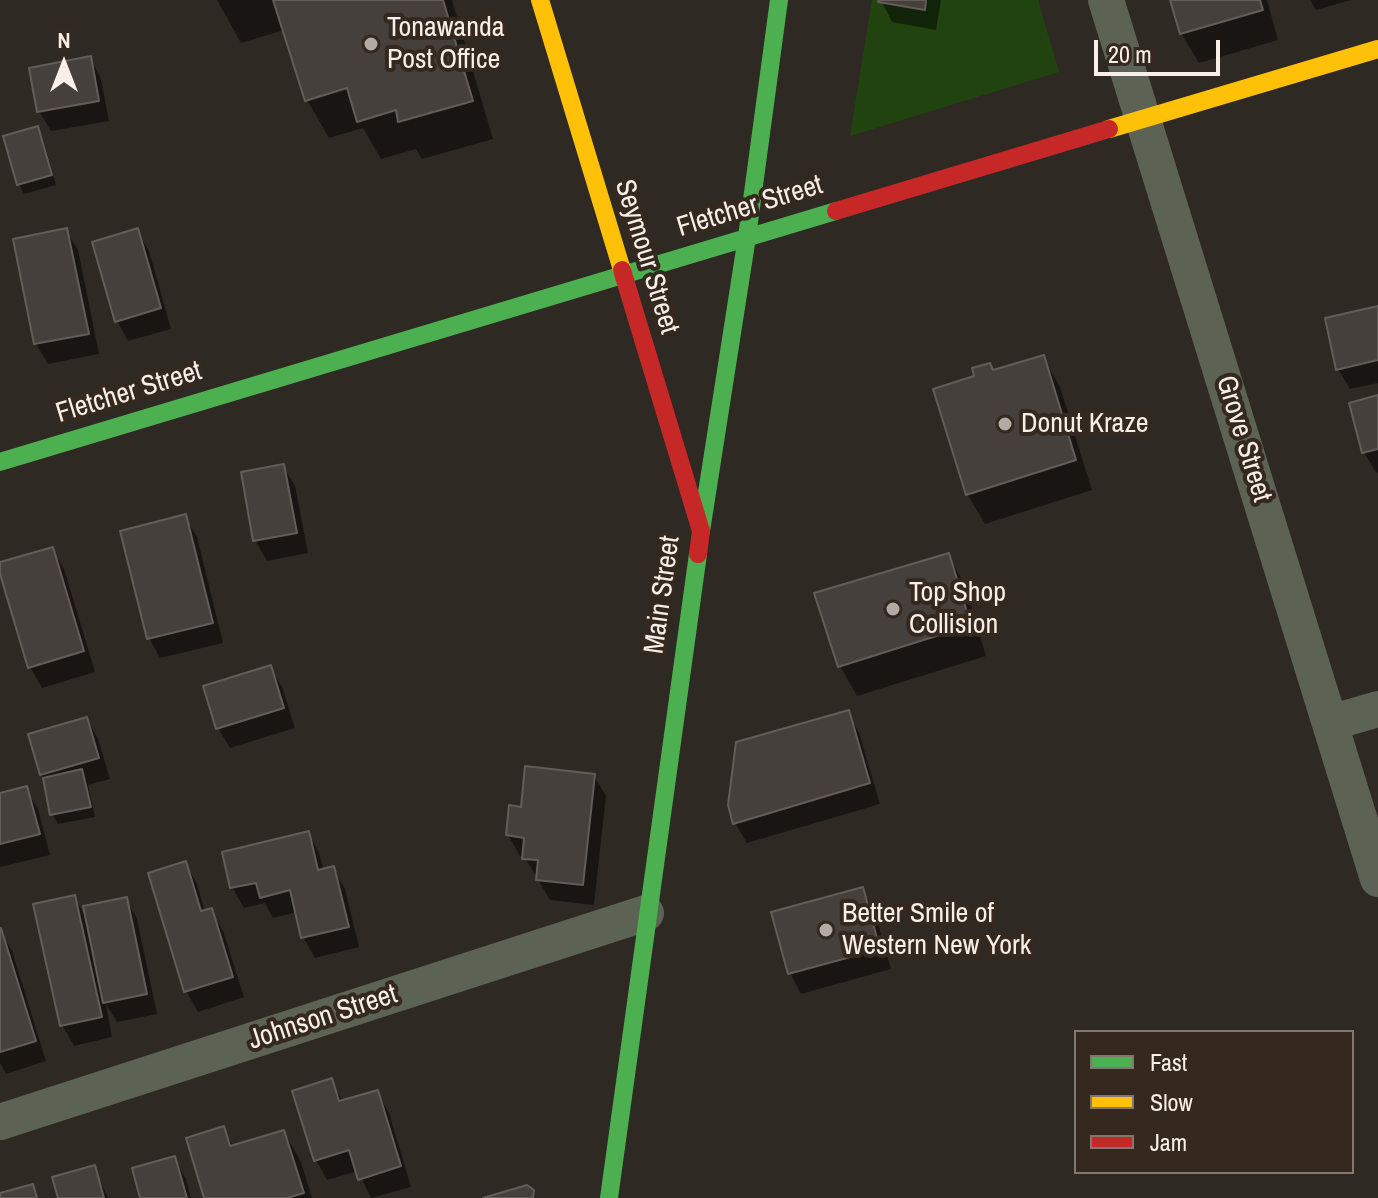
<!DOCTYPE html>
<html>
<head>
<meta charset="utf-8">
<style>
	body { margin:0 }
	#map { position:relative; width:1378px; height:1198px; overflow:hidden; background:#2f2924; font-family:"Archivo Narrow",sans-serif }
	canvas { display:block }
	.legend { position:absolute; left:1074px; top:1030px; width:280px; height:144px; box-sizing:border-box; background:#34281f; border:2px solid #827870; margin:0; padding:10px 14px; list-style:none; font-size:24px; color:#f8efe9 }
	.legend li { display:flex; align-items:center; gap:16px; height:40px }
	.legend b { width:40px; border:2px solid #827870 }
	.north { position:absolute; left:24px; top:24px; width:80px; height:80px; -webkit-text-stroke:6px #34281f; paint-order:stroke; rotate:0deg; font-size:22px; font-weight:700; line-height:32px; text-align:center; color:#f8efe9 }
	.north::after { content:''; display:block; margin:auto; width:28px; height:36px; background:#f8efe9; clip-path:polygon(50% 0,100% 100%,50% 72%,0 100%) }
	.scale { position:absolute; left:1094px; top:40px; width:126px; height:36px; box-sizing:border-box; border:4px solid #f8efe9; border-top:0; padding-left:10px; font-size:24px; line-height:28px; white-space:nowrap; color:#f8efe9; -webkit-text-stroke:6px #34281f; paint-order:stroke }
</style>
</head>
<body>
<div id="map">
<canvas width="1378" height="1198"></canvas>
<ul class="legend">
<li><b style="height:10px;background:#4caf50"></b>Fast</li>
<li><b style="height:10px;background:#ffc107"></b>Slow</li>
<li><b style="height:10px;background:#c62828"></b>Jam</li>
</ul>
<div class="north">N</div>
<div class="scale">20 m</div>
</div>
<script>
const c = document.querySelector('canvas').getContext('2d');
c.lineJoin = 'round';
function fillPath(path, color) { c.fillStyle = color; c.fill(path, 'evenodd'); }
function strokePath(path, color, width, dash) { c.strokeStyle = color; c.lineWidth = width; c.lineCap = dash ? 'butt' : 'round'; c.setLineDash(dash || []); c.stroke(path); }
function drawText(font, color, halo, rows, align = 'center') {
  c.font = font + ' "Archivo Narrow",sans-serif'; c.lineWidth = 8; c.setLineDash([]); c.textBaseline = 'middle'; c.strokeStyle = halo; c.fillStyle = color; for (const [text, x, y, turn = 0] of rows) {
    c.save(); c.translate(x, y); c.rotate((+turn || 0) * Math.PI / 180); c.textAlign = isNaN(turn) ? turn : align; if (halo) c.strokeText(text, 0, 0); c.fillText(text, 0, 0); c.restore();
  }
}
const green = new Path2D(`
	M 872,0 L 1038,0 L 1059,72 L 850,136 Z`);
const shadow = new Path2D(`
	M 217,0 L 452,0 L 493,139 L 422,159 L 416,149 L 381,159 L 363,128 L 329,138 L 307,100 L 284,30 L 241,43 Z
	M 881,0 L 941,0 L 936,30 L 892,22 Z
	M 1172,0 L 1267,0 L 1278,40 L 1199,63 L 1181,33 Z
	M 1310,0 L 1351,0 L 1316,10 Z
	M 90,58 L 101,79 L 109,121 L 51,131 L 39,111 Z
	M 38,128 L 43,138 L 56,185 L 24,194 L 19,184 Z
	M 66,230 L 78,250 L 99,354 L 48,364 L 36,344 L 15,240 Z
	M 137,231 L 149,251 L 171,329 L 128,341 L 117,321 Z
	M 1378,308 L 1378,383 L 1350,389 L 1338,369 Z
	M 1043,357 L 1060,387 L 1092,490 L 985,524 L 967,494 L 994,372 Z
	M 1378,397 L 1378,472 L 1376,473 L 1364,452 Z
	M 283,466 L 295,486 L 308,553 L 267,561 L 255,540 Z
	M 185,517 L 197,537 L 223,643 L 160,658 L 149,638 Z
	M 52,549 L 64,569 L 95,672 L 42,688 L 30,667 L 0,564 Z
	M 948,555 L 965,585 L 986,656 L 857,696 L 840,666 Z
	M 270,667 L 282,687 L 295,728 L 230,748 L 218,728 Z
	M 848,713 L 859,733 L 880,804 L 747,843 L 735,823 Z
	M 87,719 L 98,739 L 110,779 L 88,785 L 95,817 L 58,824 L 52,814 L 45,781 L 41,774 Z
	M 594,776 L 606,796 L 594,905 L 550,900 L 524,856 L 520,856 L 508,835 Z
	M 26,789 L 38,809 L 50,855 L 0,867 L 0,795 Z
	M 308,833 L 319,853 L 324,871 L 333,869 L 345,889 L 359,947 L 315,958 L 303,937 L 297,912 L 273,918 L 265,903 L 244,908 L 232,887 Z
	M 185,864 L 197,884 L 205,912 L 211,910 L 223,931 L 244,997 L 198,1012 L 186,991 Z
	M 862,889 L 874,910 L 891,969 L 801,994 L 790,973 Z
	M 74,897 L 87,919 L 126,899 L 137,919 L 157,1014 L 117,1022 L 106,1004 L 112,1037 L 74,1046 L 62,1025 Z
	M 0,931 L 12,951 L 46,1061 L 6,1074 L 0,1063 Z
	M 331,1080 L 343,1102 L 377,1092 L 389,1113 L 411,1187 L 371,1198 L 358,1171 L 327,1180 L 316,1160 Z
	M 223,1129 L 234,1147 L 284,1132 L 301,1162 L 312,1198 L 206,1198 Z
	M 174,1158 L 186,1179 L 191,1198 L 142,1198 Z
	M 94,1167 L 108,1198 L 60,1198 Z`);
const building = new Path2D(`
	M 273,0 L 443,0 L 473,101 L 398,122 L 396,110 L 357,122 L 347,88 L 305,101 Z
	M 879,0 L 926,0 L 925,10 L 878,2 Z
	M 1170,0 L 1260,0 L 1263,10 L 1180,34 Z
	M 91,56 L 99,101 L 37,112 L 29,68 Z
	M 38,126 L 52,175 L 17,185 L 3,136 Z
	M 67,228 L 89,334 L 34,344 L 13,239 Z
	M 138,228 L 161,308 L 115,322 L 92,242 Z
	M 1378,306 L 1378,360 L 1336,370 L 1325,318 Z
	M 1044,355 L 1076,460 L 966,495 L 933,389 L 974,376 L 972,368 L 990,363 L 993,370 Z
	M 1378,395 L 1378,449 L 1362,453 L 1349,403 Z
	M 284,464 L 297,533 L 253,541 L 241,472 Z
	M 186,514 L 213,623 L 147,639 L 120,531 Z
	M 53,547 L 84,651 L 28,668 L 0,574 L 0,562 Z
	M 949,553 L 971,625 L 838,667 L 814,593 Z
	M 271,665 L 284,708 L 216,729 L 203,686 Z
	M 849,710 L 870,783 L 733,824 L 728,805 L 736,742 Z
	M 87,717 L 99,758 L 40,775 L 28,734 Z
	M 525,766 L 595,774 L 583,885 L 536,880 L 538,860 L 522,859 L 524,838 L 506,835 L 509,805 L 521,807 Z
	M 82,769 L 91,807 L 50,815 L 43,778 Z
	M 27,786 L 40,834 L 0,844 L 0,793 Z
	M 309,831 L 318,870 L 334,866 L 349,927 L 301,938 L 290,890 L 260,898 L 256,883 L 230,888 L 222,852 Z
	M 186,861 L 201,911 L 212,908 L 233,977 L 184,992 L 148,873 Z
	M 863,887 L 880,949 L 788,974 L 771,912 Z
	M 75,895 L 102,1017 L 60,1026 L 33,904 Z
	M 127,897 L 147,994 L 103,1003 L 83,906 Z
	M 1,928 L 36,1041 L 0,1052 L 0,929 Z
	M 332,1078 L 339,1101 L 378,1090 L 401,1166 L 358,1180 L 349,1150 L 314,1161 L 292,1091 Z
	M 224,1126 L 230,1146 L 284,1130 L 304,1193 L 287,1198 L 204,1198 L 186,1138 Z
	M 175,1156 L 187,1198 L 140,1198 L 132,1168 Z
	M 95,1165 L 104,1198 L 58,1198 L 52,1177 Z
	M 33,1184 L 37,1198 L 0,1198 L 0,1193 Z
	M 527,1185 L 534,1190 L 533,1198 L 483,1198 Z`);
const street = new Path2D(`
	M 1106,0 L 1378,879
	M 1330,723 L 1378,709
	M 0,1122 L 646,913`);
const fast = new Path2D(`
	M 0,462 L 836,211
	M 701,531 L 747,237 L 779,0
	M 609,1198 L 698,554`);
const slow = new Path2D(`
	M 540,0 L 622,270
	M 1109,129 L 1378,49`);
const jam = new Path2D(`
	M 836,211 L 1109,129
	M 622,270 L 701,531 L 698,554`);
const markers = [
	[371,44,8,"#b2aaa4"],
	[1005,424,8,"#b2aaa4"],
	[893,609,8,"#b2aaa4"],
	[826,930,8,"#b2aaa4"]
];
const poiNames = [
	["Tonawanda",387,28],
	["Post Office",387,60],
	["Donut Kraze",1021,424],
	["Top Shop",909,593],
	["Collision",909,625],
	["Better Smile of",842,914],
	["Western New York",842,946]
];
const streetNames = [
	["Fletcher Street",750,207,-17],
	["Seymour Street",646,257,73],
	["Fletcher Street",129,393,-17],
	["Grove Street",1243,439,73],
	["Main Street",663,595,-82],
	["Johnson Street",323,1018,-18]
];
fillPath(green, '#214310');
fillPath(shadow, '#0007');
fillPath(building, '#46403c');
strokePath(building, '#635d59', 2);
strokePath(street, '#5c6354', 36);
strokePath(fast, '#4caf50', 18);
strokePath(slow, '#ffc107', 18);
strokePath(jam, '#c62828', 18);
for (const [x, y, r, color] of markers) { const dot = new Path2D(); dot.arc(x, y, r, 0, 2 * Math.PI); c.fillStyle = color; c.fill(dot); strokePath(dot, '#34281f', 3); }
drawText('28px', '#f8efe9', '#34281f', poiNames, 'left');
drawText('28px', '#f8efe9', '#34281f', streetNames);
</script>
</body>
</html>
